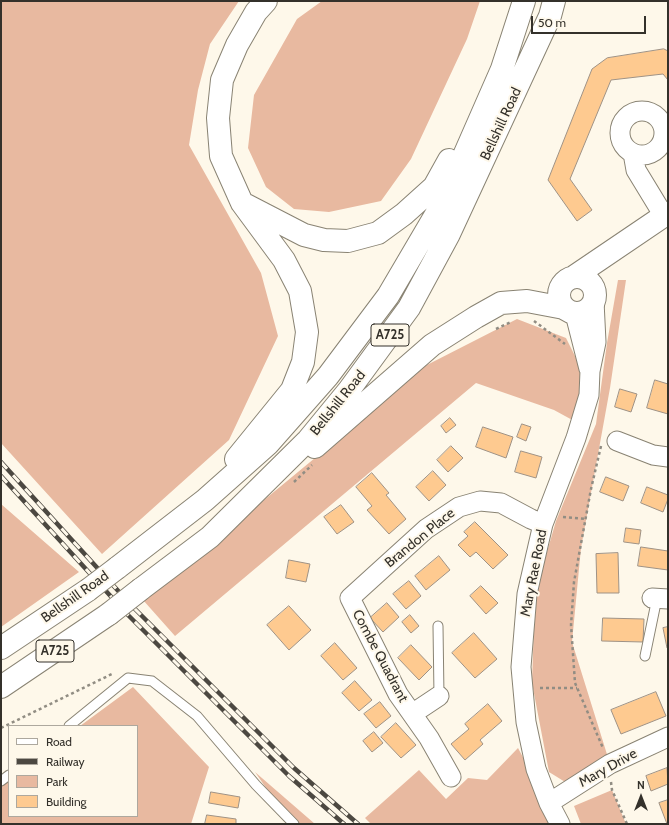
<!DOCTYPE html>
<html>
<head>
<meta charset="utf-8">
<style>
	body { margin:0 }
	#map { position:relative; width:669px; height:825px; overflow:hidden; background:#fef8ea; font-family:Cabin,sans-serif }
	canvas { display:block }
	.frame { position:absolute; inset:0; border:2px solid #34312b; pointer-events:none }
	.legend { position:absolute; left:8px; top:725px; width:130px; height:92px; box-sizing:border-box; background:#fef8ea; border:1px solid #ada89e; margin:0; padding:5px 7px; list-style:none; font-size:12px; color:#34312b }
	.legend li { display:flex; align-items:center; gap:8px; height:20px }
	.legend b { width:20px; border:1px solid #ada89e }
	.north { position:absolute; left:621px; top:777px; width:40px; height:40px; -webkit-text-stroke:3px #fef8ea; paint-order:stroke; rotate:0deg; font-size:11px; font-weight:700; line-height:16px; text-align:center; color:#34312b }
	.north::after { content:''; display:block; margin:auto; width:14px; height:18px; background:#34312b; clip-path:polygon(50% 0,100% 100%,50% 72%,0 100%) }
	.scale { position:absolute; left:531px; top:16px; width:115px; height:18px; box-sizing:border-box; border:2px solid #34312b; border-top:0; padding-left:5px; font-size:12px; line-height:14px; white-space:nowrap; color:#34312b; -webkit-text-stroke:3px #fef8ea; paint-order:stroke }
</style>
</head>
<body>
<div id="map">
<canvas width="669" height="825"></canvas>
<div class="frame"></div>
<ul class="legend">
<li><b style="height:5px;background:#fff"></b>Road</li>
<li><b style="height:5px;background:#4c4841"></b>Railway</li>
<li><b style="height:11px;background:#e8b9a0"></b>Park</li>
<li><b style="height:11px;background:#feca90"></b>Building</li>
</ul>
<div class="north">N</div>
<div class="scale">50 m</div>
</div>
<script>
const c = document.querySelector('canvas').getContext('2d');
c.lineJoin = 'round';
function fillPath(path, color) { c.fillStyle = color; c.fill(path, 'evenodd'); }
function strokePath(path, color, width, dash) { c.strokeStyle = color; c.lineWidth = width; c.lineCap = dash ? 'butt' : 'round'; c.setLineDash(dash || []); c.stroke(path); }
function drawText(font, color, halo, rows, align = 'center') {
  c.font = font + ' Cabin,sans-serif'; c.lineWidth = 4; c.setLineDash([]); c.textBaseline = 'middle'; c.strokeStyle = halo; c.fillStyle = color; for (const [text, x, y, turn = 0] of rows) {
    c.save(); c.translate(x, y); c.rotate((+turn || 0) * Math.PI / 180); c.textAlign = isNaN(turn) ? turn : align; if (halo) c.strokeText(text, 0, 0); c.fillText(text, 0, 0); c.restore();
  }
}
const green = new Path2D(`
	M 1,1 L 239,1 L 210,44 L 198,90 L 189,145 L 261,273 L 278,336 L 229,440 L 102,554 L 1,443 Z
	M 322,1 L 480,1 L 467,39 L 411,159 L 381,201 L 329,212 L 294,209 L 266,187 L 248,148 L 254,95 L 297,19 Z
	M 618,280 L 626,280 L 610,388 L 581,548 L 572,642 L 610,764 L 570,785 L 549,772 L 532,683 L 535,593 L 556,521 L 596,424 L 607,343 Z
	M 517,319 L 566,338 L 585,376 L 576,422 L 554,410 L 476,383 L 175,636 L 143,600 L 344,434 L 421,368 Z
	M 1,504 L 79,572 L 1,627 Z
	M 133,687 L 209,767 L 191,824 L 1,824 L 1,784 L 9,779 L 9,816 L 137,816 L 137,726 L 80,726 Z
	M 518,748 L 559,824 L 371,824 L 365,818 L 419,770 L 446,799 L 468,778 L 487,780 Z
	M 255,772 L 315,824 L 291,824 Z
	M 612,790 L 626,824 L 581,824 L 574,806 Z`);
const building = new Path2D(`
	M 664,49 L 668,51 L 668,80 L 663,74 L 611,80 L 570,179 L 592,210 L 577,221 L 548,180 L 592,69 L 607,58 Z
	M 655,380 L 668,384 L 668,414 L 647,408 Z
	M 620,389 L 637,394 L 631,412 L 615,407 Z
	M 450,418 L 456,425 L 446,433 L 441,426 Z
	M 522,424 L 531,427 L 526,441 L 517,437 Z
	M 483,427 L 513,437 L 506,458 L 476,447 Z
	M 451,446 L 463,458 L 448,472 L 437,460 Z
	M 521,451 L 542,457 L 536,478 L 515,472 Z
	M 433,471 L 446,485 L 429,501 L 416,487 Z
	M 372,473 L 389,493 L 386,495 L 406,519 L 389,534 L 367,510 L 372,506 L 356,487 Z
	M 606,477 L 629,486 L 623,501 L 600,492 Z
	M 647,487 L 668,495 L 668,499 L 663,512 L 641,503 Z
	M 341,505 L 354,522 L 337,534 L 324,517 Z
	M 475,522 L 508,555 L 493,569 L 476,552 L 470,557 L 458,545 L 468,536 L 464,532 Z
	M 626,528 L 641,530 L 639,544 L 624,542 Z
	M 641,547 L 668,551 L 668,570 L 638,566 Z
	M 618,553 L 619,593 L 597,593 L 596,554 Z
	M 439,556 L 450,570 L 426,590 L 415,576 Z
	M 289,560 L 310,564 L 306,582 L 286,578 Z
	M 409,581 L 421,596 L 406,609 L 393,594 Z
	M 481,586 L 498,603 L 486,614 L 470,596 Z
	M 387,603 L 399,617 L 383,632 L 370,618 Z
	M 289,606 L 311,630 L 289,650 L 267,625 Z
	M 410,615 L 419,626 L 411,633 L 402,622 Z
	M 603,618 L 644,619 L 643,642 L 602,641 Z
	M 668,627 L 668,648 L 667,648 L 663,628 Z
	M 474,633 L 497,659 L 475,678 L 452,653 Z
	M 335,643 L 357,668 L 343,680 L 321,656 Z
	M 411,645 L 432,667 L 419,680 L 398,658 Z
	M 355,681 L 372,700 L 359,711 L 342,693 Z
	M 656,692 L 666,716 L 621,734 L 611,710 Z
	M 380,702 L 391,716 L 376,728 L 364,714 Z
	M 488,704 L 502,721 L 480,740 L 483,744 L 465,760 L 451,744 L 469,729 L 465,724 Z
	M 396,723 L 416,745 L 401,758 L 381,737 Z
	M 374,732 L 383,743 L 372,752 L 363,741 Z
	M 667,768 L 668,784 L 651,791 L 646,776 Z
	M 211,792 L 240,797 L 238,808 L 209,803 Z
	M 668,800 L 668,824 L 667,824 L 659,803 Z
	M 207,815 L 236,819 L 236,824 L 205,824 Z`);
const path = new Path2D(`
	M 534,321 L 565,344
	M 496,329 L 511,322
	M 601,446 L 591,489 L 574,582 L 571,625 L 575,683 L 603,748
	M 294,482 L 312,465
	M 563,517 L 586,519
	M 540,688 L 577,688
	M 1,728 L 114,673
	M 611,782 L 612,790 L 627,824`);
const service = new Path2D(`
	M 438,626 L 439,696
	M 645,656 L 657,598
	M 69,726 L 128,678 L 152,681 L 197,716 L 256,785 L 294,824
	M 1,781 L 9,775`);
const minor = new Path2D(`
	M620 133a22 22 0 1 1 44 0a22 22 0 1 1-44 0Z
	M 633,153 L 636,170 L 664,216
	M 575,314 L 589,369
	M 617,441 L 653,455 L 668,457
	M 652,598 L 668,599
	M 412,714 L 439,696
	M 451,777 L 429,738 L 398,694 L 350,598 L 426,529 L 459,507 L 480,501 L 501,503 L 531,519 L 543,524
	M 549,803 L 610,764 L 668,737
	M 560,824 L 549,803 L 536,769 L 526,722 L 521,667 L 527,594 L 543,524 L 576,438 L 589,395 L 590,371 L 596,342 L 594,301`);
const secondary = new Path2D(`
	M 575,276 L 668,213
	M559 295a18 18 0 1 1 36 0a18 18 0 1 1-36 0Z`);
const trunk = new Path2D(`
	M 246,205 L 304,235 L 324,240 L 348,241 L 378,233 L 404,214 L 434,187 L 449,160
	M 315,447 L 432,345 L 476,317 L 501,303 L 527,301 L 564,308
	M 236,459 L 292,390 L 303,362 L 307,332 L 300,291 L 284,260 L 242,203 L 221,156 L 218,118 L 222,80 L 237,45 L 256,12 L 266,1
	M 117,568 L 205,500 L 268,444 L 328,376 L 388,296 L 445,199 L 502,69 L 524,1
	M 141,589 L 210,537 L 308,440 L 349,390 L 409,308 L 449,234 L 550,16 L 554,1
	M 1,648 L 88,590
	M 1,687 L 109,614`);
const rail = new Path2D(`
	M 1,462 L 131,605 L 294,768 L 358,824
	M 1,476 L 126,613 L 289,776 L 344,824`);
const trunkBridge = new Path2D(`
	M 88,590 L 117,568
	M 109,614 L 141,589`);
const shields = [
	[390,335,38],
	[55,651,38]
];
const shieldNames = [
	["A725",390,335],
	["A725",55,651]
];
const streetNames = [
	["Bellshill Road",501,124,-65],
	["Bellshill Road",338,403,-51],
	["Brandon Place",420,538,-39],
	["Mary Rae Road",534,573,-79],
	["Bellshill Road",75,597,-35],
	["Combe Quadrant",380,656,62],
	["Mary Drive",608,768,-29]
];
fillPath(green, '#e8b9a0');
fillPath(building, '#feca90');
strokePath(building, '#9f9285', 1);
strokePath(service, '#898373', 11);
strokePath(minor, '#898373', 21);
strokePath(secondary, '#898373', 24);
strokePath(trunk, '#898373', 24);
strokePath(path, '#918d83', 2.5, [3, 3]);
strokePath(service, '#fff', 9);
strokePath(minor, '#fff', 19);
strokePath(secondary, '#fff', 22);
strokePath(trunk, '#fff', 22);
strokePath(rail, '#4c4841', 4.5);
strokePath(rail, '#fef8ea', 3, [9]);
strokePath(trunkBridge, '#898373', 24, []);
strokePath(trunkBridge, '#fff', 22);
for (const [x, y, w] of shields) { const box = new Path2D(); box.roundRect(x - w / 2, y - 11, w, 22, 3); c.fillStyle = '#fef8ea'; c.fill(box); strokePath(box, '#34312b', 1); }
drawText('bold 13px', '#34312b', null, shieldNames);
drawText('14px', '#34312b', '#fef8ea', streetNames);
</script>
</body>
</html>
